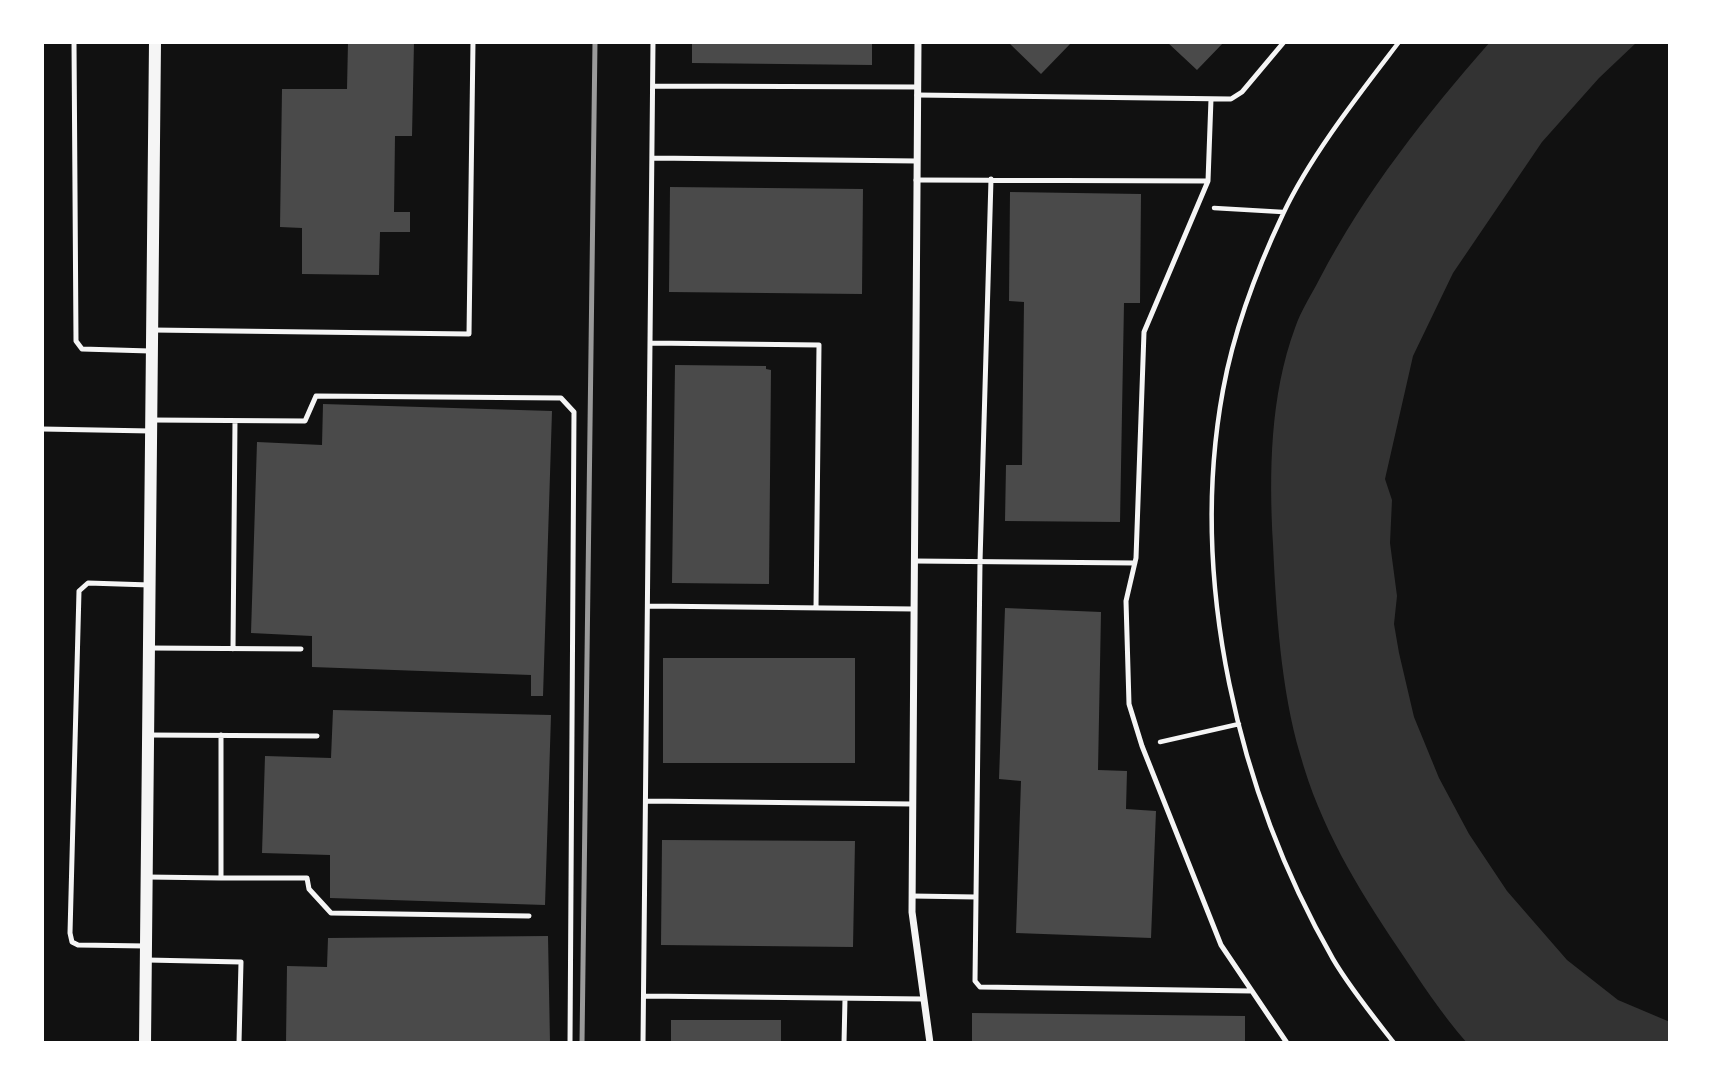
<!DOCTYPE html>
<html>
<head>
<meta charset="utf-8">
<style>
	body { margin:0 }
	#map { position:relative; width:1712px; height:1085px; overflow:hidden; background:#111; font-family:"PT Sans Narrow",sans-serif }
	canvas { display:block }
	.frame { position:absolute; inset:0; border:44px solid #fff; pointer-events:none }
</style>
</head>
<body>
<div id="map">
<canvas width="1712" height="1085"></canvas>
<div class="frame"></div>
</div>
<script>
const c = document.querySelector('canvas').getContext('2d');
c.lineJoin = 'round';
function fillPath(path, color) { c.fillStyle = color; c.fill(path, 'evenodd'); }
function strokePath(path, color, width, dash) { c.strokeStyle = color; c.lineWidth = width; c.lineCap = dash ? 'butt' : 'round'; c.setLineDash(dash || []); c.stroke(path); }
const water = new Path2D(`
	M 1490,42 L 1637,42 L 1599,78 L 1542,142 L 1453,273 L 1413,356 L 1385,479 L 1392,500 L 1390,543 L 1397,596 L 1394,624 L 1399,653 L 1414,717 L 1439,778 L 1469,834 L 1507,891 L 1567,960 L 1618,1000 L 1670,1022 L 1670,1043 L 1467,1043 C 1441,1013 1420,981 1398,948 C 1357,887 1320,826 1300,754 C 1281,690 1276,611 1273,544 C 1269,472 1270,396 1295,328 C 1301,310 1312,294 1320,278 C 1365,192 1426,115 1490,42 Z`);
const building = new Path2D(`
	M 348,42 L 414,42 L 412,136 L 395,136 L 394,212 L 410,212 L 410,232 L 380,232 L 379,275 L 302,274 L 302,228 L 280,227 L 282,89 L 347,89 Z
	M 692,42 L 872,42 L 872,65 L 692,63 Z
	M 1008,42 L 1072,42 L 1041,74 Z
	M 1167,42 L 1224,42 L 1197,70 Z
	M 670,187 L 863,189 L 862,294 L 669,292 Z
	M 1010,192 L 1141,194 L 1140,303 L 1124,303 L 1120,522 L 1005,521 L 1006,465 L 1022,465 L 1024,302 L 1009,301 Z
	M 675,365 L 766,366 L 766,369 L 771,370 L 769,584 L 672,583 Z
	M 323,404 L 552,411 L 543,696 L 531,696 L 531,675 L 312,667 L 312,636 L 251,633 L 257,442 L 322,445 Z
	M 1005,608 L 1101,612 L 1098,770 L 1127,771 L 1126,809 L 1156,811 L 1151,938 L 1016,933 L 1021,781 L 999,779 Z
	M 663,658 L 855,658 L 855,763 L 663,763 Z
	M 333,710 L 551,715 L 545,905 L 330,898 L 330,855 L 262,853 L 265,756 L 331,758 Z
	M 662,840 L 855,841 L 853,947 L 661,945 Z
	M 548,936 L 550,1043 L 286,1043 L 287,966 L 327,967 L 328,938 Z
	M 972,1013 L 1245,1016 L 1245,1043 L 972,1043 Z
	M 671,1020 L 781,1020 L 781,1043 L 671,1043 Z`);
const path = new Path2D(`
	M 1214,208 L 1283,212
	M 1160,742 L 1239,724
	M 1394,1043 C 1373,1016 1350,988 1333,959 C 1238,793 1188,580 1223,390 C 1234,330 1257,269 1283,214 C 1310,156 1360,93 1399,42`);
const service = new Path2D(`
	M 74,42 L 76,341 L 82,349 L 150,351
	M 653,86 L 918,87
	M 917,95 L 1231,99 L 1242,92 L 1284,42
	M 1211,99 L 1208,181 L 1144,332 L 1136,558 L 1126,601 L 1129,704 L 1142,746 L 1221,945 L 1287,1043
	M 652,158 L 917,161
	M 991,179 L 980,562 L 975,981 L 980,987 L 1252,991
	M 916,180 L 1208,181
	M 152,330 L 469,334 L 473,42
	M 650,343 L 819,345 L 816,608
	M 151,420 L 305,421 L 316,396 L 561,398 L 574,412 L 570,1043
	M 42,429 L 151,431
	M 914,561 L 1135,563
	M 648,606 L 914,609
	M 149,648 L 301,649
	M 233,649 L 235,421
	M 148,735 L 317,736
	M 646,801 L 912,804
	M 147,877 L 221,878 L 221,735
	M 221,878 L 307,878 L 309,889 L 331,913 L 529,916
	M 912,896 L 976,897
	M 146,946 L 78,945 L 72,942 L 70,933 L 79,591 L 88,583 L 150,585
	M 147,960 L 241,962 L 239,1043
	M 644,996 L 924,999
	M 643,1043 L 653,42
	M 844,1043 L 845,999`);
const minor = new Path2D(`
	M 918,42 L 912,912 L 930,1043`);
const tertiary = new Path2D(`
	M 145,1043 L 155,42`);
const rail = new Path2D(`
	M 582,1043 L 595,42`);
fillPath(water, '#333');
fillPath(building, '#4a4a4a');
strokePath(path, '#f5f5f5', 4.5);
strokePath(service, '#f5f5f5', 5);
strokePath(minor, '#f5f5f5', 7);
strokePath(tertiary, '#f5f5f5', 12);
strokePath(rail, '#9a9a9a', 5);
</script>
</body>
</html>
